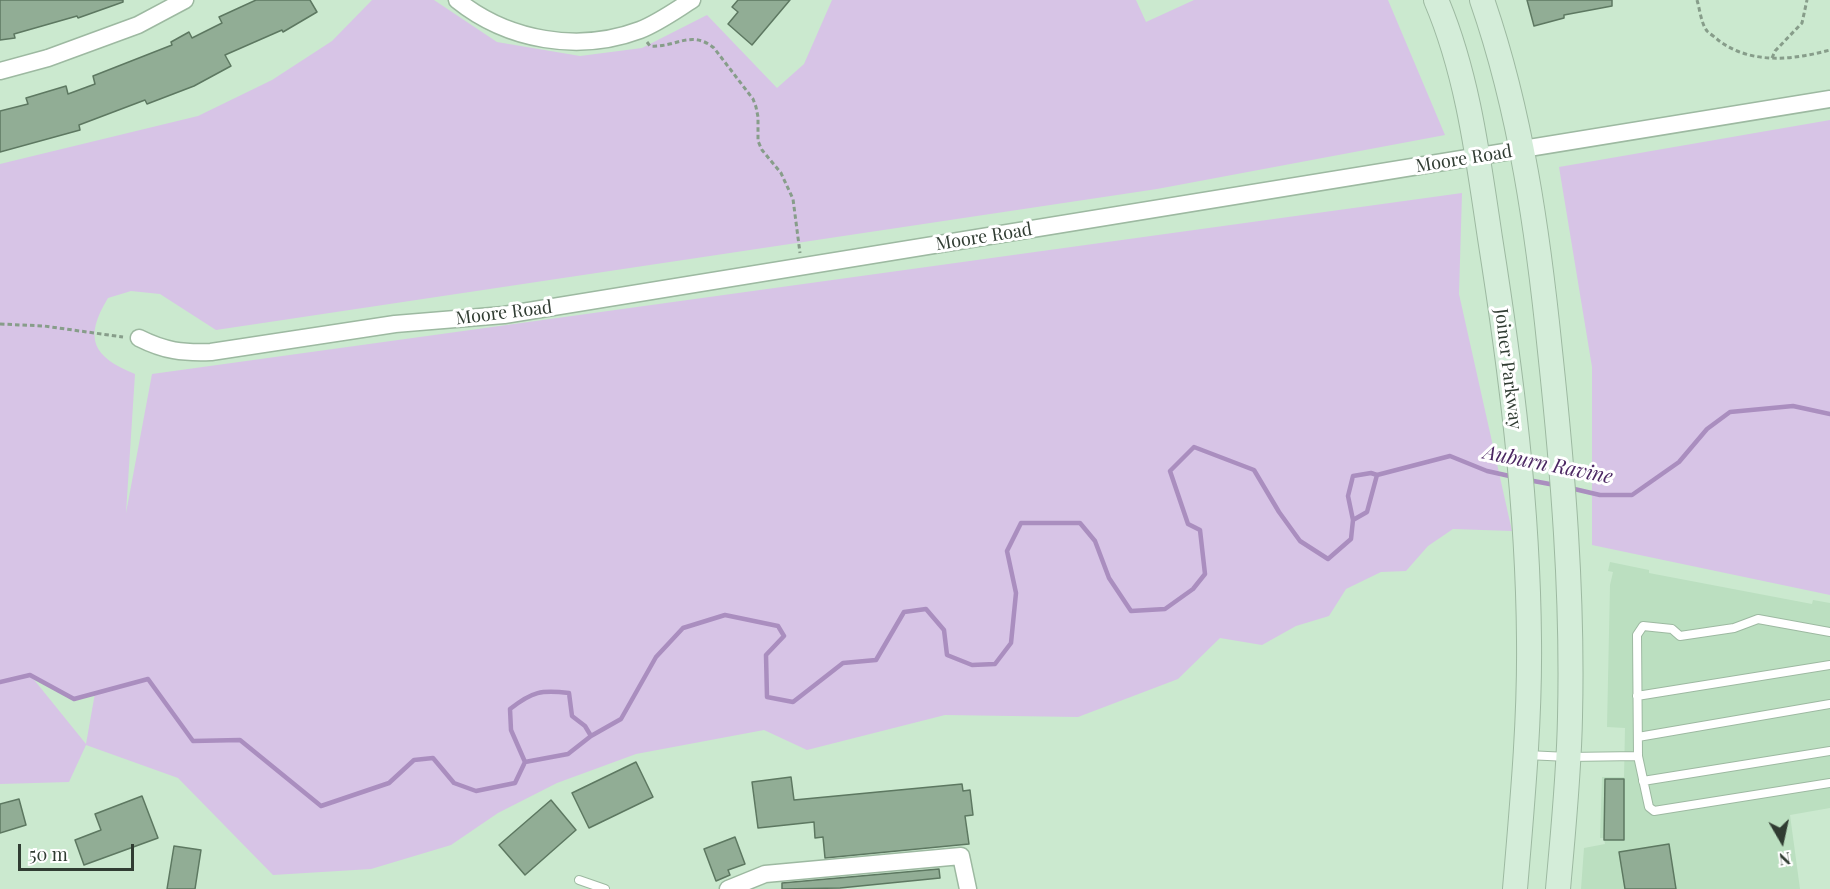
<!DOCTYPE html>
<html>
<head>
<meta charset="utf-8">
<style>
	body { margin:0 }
	#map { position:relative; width:1830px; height:889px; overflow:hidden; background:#cbe9cf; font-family:"Playfair Display",serif }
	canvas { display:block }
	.north { position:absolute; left:1752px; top:811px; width:60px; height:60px; -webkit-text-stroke:4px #fff; paint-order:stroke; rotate:171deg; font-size:16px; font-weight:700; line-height:24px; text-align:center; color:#303c32 }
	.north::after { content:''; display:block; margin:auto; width:21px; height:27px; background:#303c32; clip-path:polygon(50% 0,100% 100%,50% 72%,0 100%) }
	.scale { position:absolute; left:18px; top:844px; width:116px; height:27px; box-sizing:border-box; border:3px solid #303c32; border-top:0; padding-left:8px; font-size:18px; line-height:21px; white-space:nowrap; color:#303c32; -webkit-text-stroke:4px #fff; paint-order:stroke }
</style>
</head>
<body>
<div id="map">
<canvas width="1830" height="889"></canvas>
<div class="north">N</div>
<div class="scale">50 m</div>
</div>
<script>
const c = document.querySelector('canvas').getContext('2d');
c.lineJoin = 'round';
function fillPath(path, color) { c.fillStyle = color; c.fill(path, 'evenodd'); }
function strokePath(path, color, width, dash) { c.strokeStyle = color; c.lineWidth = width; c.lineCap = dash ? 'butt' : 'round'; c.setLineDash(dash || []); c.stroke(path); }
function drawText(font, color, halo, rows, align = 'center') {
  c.font = font + ' "Playfair Display",serif'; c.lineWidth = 6; c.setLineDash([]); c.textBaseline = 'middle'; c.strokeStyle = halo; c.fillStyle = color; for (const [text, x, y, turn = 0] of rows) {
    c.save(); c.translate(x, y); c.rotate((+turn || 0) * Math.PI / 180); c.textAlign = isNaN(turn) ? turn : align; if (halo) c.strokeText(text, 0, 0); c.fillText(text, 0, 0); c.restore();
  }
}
const built = new Path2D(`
	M 1610,562 L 1649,570 L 1649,573 L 1812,604 L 1813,600 L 1830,603 L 1830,808 L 1790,815 L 1800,889 L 1581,889 L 1584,848 L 1605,844 L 1604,838 L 1600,838 L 1602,777 L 1624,777 L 1625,728 L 1607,727 L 1610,585 L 1613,572 L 1608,571 Z`);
const green = new Path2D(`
	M 372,0 L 434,0 L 497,42 L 580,56 L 642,48 L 707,15 L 777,88 L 804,64 L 832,0 L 1136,0 L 1146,22 L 1194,0 L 1388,0 L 1445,135 L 1157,189 L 216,330 L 160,294 L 131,291 L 108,298 C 83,339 93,357 135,374 L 126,513 L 152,374 L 1462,193 L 1459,294 L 1512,531 L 1453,529 L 1428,546 L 1406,571 L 1381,572 L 1346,589 L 1329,616 L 1296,626 L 1262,645 L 1220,638 L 1178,679 L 1078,717 L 945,715 L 807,750 L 764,730 L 636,754 L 557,783 L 498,813 L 451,845 L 371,869 L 273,875 L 178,778 L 86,745 L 69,782 L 0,784 L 0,164 L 198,116 L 272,80 L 332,41 ZM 31,676 L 74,699 L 95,693 L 86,744 Z
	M 1830,120 L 1830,595 L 1592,545 L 1592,367 L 1559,167 Z`);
const stream = new Path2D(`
	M 1528,480 L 1555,485
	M 1570,488 L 1600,495 L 1632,495 L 1679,462 L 1707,429 L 1730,412 L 1793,406 L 1830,414
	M 1353,520 L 1348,496 L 1353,476 L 1371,473 L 1377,475
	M 0,682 L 30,675 L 74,699 L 148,679 L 193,741 L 240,740 L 321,806 L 389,783 L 414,760 L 433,758 L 454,783 L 476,791 L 515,783 L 525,762 L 568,754 L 591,736 L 621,719 L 656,657 L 683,628 L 725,615 L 778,626 L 784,636 L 766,655 L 767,697 L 793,702 L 843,663 L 876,660 L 904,612 L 926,609 L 944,630 L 947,655 L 972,665 L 995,664 L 1011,643 L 1016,593 L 1007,551 L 1021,523 L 1080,523 L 1095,541 L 1109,578 L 1131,611 L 1165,609 L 1193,589 L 1205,574 L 1200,530 L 1188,524 L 1170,471 L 1194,447 L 1254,470 L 1279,512 L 1300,541 L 1328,559 L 1351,539 L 1353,520 L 1367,512 L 1377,475 L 1450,456 L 1487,471 L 1514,477
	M 525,762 L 511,730 L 510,709 C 533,691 541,690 569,693 L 572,716 L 585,726 L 591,736`);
const building = new Path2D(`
	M 0,0 L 123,0 L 123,2 L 78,18 L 77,16 L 14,34 L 15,38 L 0,40 Z
	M 256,0 L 310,0 L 317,12 L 283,32 L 282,30 L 225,55 L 231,66 L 194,86 L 147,104 L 145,100 L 79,125 L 80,130 L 0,152 L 0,111 L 28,104 L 26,98 L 66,86 L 68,94 L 95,84 L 93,76 L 172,45 L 171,42 L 189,32 L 192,38 L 222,23 L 219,17 Z
	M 738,0 L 790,0 L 752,45 L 728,24 L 738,12 L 732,7 Z
	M 1527,0 L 1612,0 L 1612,6 L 1564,15 L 1564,18 L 1534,26 Z
	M 636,762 L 653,797 L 589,828 L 572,793 Z
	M 791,777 L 794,800 L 962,784 L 963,791 L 970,790 L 973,815 L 965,816 L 969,844 L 825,858 L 823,837 L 815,838 L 814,822 L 758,828 L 752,782 Z
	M 1605,779 L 1624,779 L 1624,840 L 1604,840 Z
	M 142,796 L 158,838 L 84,865 L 75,840 L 101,830 L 95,814 Z
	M 19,799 L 26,825 L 0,833 L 0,804 Z
	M 551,800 L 576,830 L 525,875 L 499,845 Z
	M 735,837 L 745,864 L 728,870 L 730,875 L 716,881 L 704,849 Z
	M 1669,844 L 1676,889 L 1625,889 L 1619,852 Z
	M 174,846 L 201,850 L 195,889 L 167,889 Z
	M 939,869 L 940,878 L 840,888 L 782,889 L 782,883 Z`);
const path = new Path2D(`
	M 1697,0 C 1700,10 1701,23 1707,31 C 1710,34 1715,37 1718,40 C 1751,65 1793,60 1830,50
	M 647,42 L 650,46 C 676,48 691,29 714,48 L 753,99 L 756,107 L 758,117 L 758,141 L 762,150 L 781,173 L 793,199 L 800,253
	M 1772,58 L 1775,51 L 1802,23 L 1807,0
	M 0,324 L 44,326 L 123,337`);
const lane = new Path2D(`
	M 1830,632 L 1758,619 L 1734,628 L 1680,636 L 1672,629 L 1643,626 L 1637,635 L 1638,756 L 1649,807 L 1654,811 L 1830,783
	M 1637,696 L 1830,665
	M 1638,737 L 1830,704
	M 1527,755 L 1568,757 L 1638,756
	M 1643,781 L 1830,751
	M 579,880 L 605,889`);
const street = new Path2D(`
	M 457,0 C 508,41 579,53 640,30 C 658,23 676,10 692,0
	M 0,71 L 48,58 L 138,25 L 185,0
	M 139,338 C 165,351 182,353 211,352 L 395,324 L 504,315 L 1830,99
	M 728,889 L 765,874 L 961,856 L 968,889`);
const secondary = new Path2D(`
	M 1436,0 C 1468,75 1478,158 1490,238 C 1511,371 1528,505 1529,640 C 1530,723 1522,806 1515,889
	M 1482,0 C 1521,112 1538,233 1550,351 C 1563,472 1573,595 1570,717 C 1569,775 1563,832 1558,889`);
const streetNames = [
	["Moore Road",1464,159,-9],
	["Moore Road",984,237,-9],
	["Moore Road",504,313,-7],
	["Joiner Parkway",1508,369,83]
];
const waterNames = [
	["Auburn Ravine",1548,465,11]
];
fillPath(built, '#bbdfc0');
fillPath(green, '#d7c4e6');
strokePath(stream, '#aa8ebf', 4.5);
fillPath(building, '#91ad95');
strokePath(building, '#5d7861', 1.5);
strokePath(lane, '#9db9a1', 10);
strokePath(street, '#9db9a1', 19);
strokePath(secondary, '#9db9a1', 26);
strokePath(path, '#879d8a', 3, [4.5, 3]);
strokePath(lane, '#fff', 8);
strokePath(street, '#fff', 16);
strokePath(secondary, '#d4edd9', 24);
drawText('18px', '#303c32', '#fff', streetNames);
drawText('italic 20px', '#4b2762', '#fff', waterNames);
</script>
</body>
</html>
